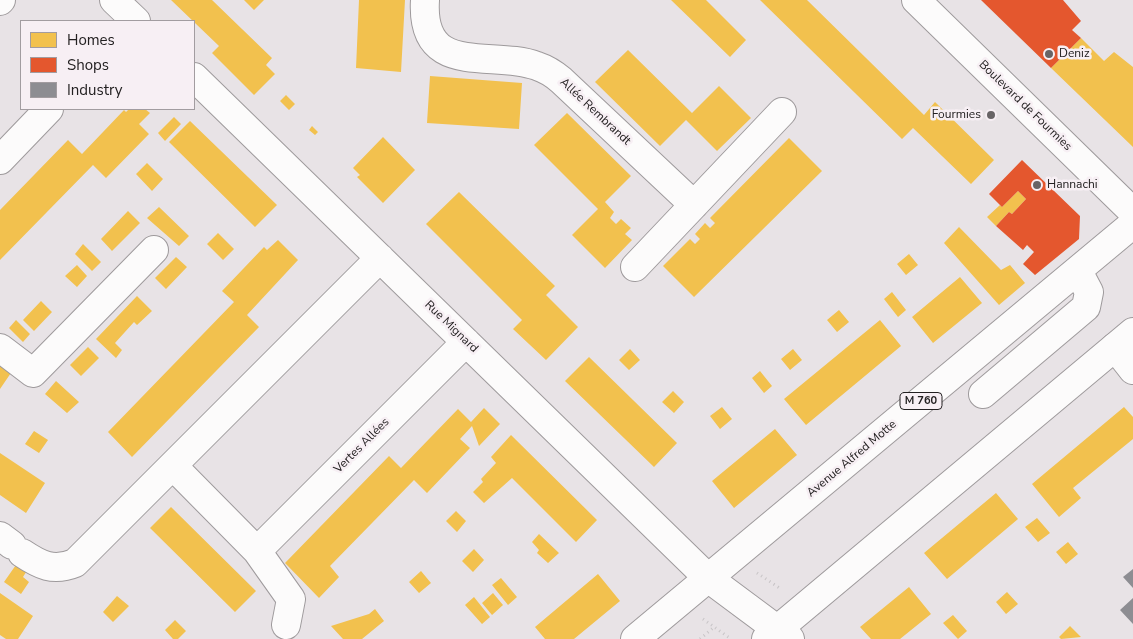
<!DOCTYPE html>
<html>
<head>
<meta charset="utf-8">
<style>
	body { margin:0 }
	#map { position:relative; width:1133px; height:639px; overflow:hidden; background:#e8e3e6; font-family:"Nunito Sans",sans-serif }
	canvas { display:block }
	.legend { position:absolute; left:20px; top:20px; width:175px; height:90px; box-sizing:border-box; background:#f7eff4; border:1px solid #a29ca0; margin:0; padding:6px 9px; list-style:none; font-size:15px; color:#232021 }
	.legend li { display:flex; align-items:center; gap:10px; height:25px }
	.legend b { width:25px; border:1px solid #a29ca0 }
</style>
</head>
<body>
<div id="map">
<canvas width="1133" height="639"></canvas>
<ul class="legend">
<li><b style="height:14px;background:#f2c14e"></b>Homes</li>
<li><b style="height:14px;background:#e4572e"></b>Shops</li>
<li><b style="height:14px;background:#8d8d92"></b>Industry</li>
</ul>
</div>
<script>
const c = document.querySelector('canvas').getContext('2d');
c.lineJoin = 'round';
function fillPath(path, color) { c.fillStyle = color; c.fill(path, 'evenodd'); }
function strokePath(path, color, width, dash) { c.strokeStyle = color; c.lineWidth = width; c.lineCap = dash ? 'butt' : 'round'; c.setLineDash(dash || []); c.stroke(path); }
function drawText(font, color, halo, rows, align = 'center') {
  c.font = font + ' "Nunito Sans",sans-serif'; c.lineWidth = 5; c.setLineDash([]); c.textBaseline = 'middle'; c.strokeStyle = halo; c.fillStyle = color; for (const [text, x, y, turn = 0] of rows) {
    c.save(); c.translate(x, y); c.rotate((+turn || 0) * Math.PI / 180); c.textAlign = isNaN(turn) ? turn : align; if (halo) c.strokeText(text, 0, 0); c.fillText(text, 0, 0); c.restore();
  }
}
const homes = new Path2D(`
	M 171,0 L 212,0 L 272,58 L 266,65 L 275,74 L 254,95 L 212,53 L 219,46 Z
	M 244,0 L 264,0 L 254,10 Z
	M 359,0 L 405,0 L 401,72 L 356,68 Z
	M 671,0 L 706,0 L 746,40 L 730,57 Z
	M 760,0 L 807,0 L 924,115 L 935,102 L 994,160 L 971,184 L 913,128 L 902,139 Z
	M 1081,38 L 1104,61 L 1114,52 L 1133,67 L 1133,147 L 1051,68 Z
	M 628,50 L 692,113 L 719,86 L 751,118 L 717,151 L 686,120 L 660,146 L 595,82 Z
	M 430,76 L 522,83 L 519,129 L 427,123 Z
	M 286,95 L 295,104 L 289,110 L 280,101 Z
	M 129,109 L 145,109 L 150,113 L 139,124 L 149,134 L 106,178 L 93,165 L 0,260 L 0,210 L 68,140 L 82,154 L 124,110 L 126,112 Z
	M 567,113 L 631,176 L 605,202 L 614,212 L 610,218 L 616,224 L 621,219 L 631,228 L 625,234 L 632,240 L 605,268 L 572,235 L 598,209 L 534,145 Z
	M 174,117 L 181,124 L 165,141 L 158,133 Z
	M 190,121 L 277,205 L 255,227 L 169,142 Z
	M 312,126 L 318,132 L 315,135 L 309,130 Z
	M 383,137 L 415,170 L 383,203 L 357,177 L 360,175 L 353,168 Z
	M 789,138 L 822,171 L 694,297 L 663,266 L 690,239 L 695,244 L 700,239 L 695,234 L 705,223 L 710,228 L 715,223 L 710,218 Z
	M 147,163 L 163,179 L 152,191 L 136,174 Z
	M 1018,191 L 1026,199 L 1012,214 L 1009,212 L 996,226 L 987,217 L 1000,205 L 1002,207 Z
	M 459,192 L 555,286 L 546,295 L 578,327 L 546,360 L 513,329 L 522,320 L 426,224 Z
	M 159,207 L 189,236 L 179,246 L 147,218 Z
	M 128,211 L 140,223 L 112,251 L 101,239 Z
	M 959,227 L 1001,270 L 1010,265 L 1025,283 L 999,305 L 944,243 Z
	M 218,233 L 234,249 L 223,260 L 207,244 Z
	M 278,240 L 298,260 L 247,315 L 259,327 L 132,457 L 108,432 L 234,302 L 222,291 L 264,247 L 267,250 Z
	M 83,244 L 101,262 L 92,271 L 75,254 Z
	M 909,254 L 918,265 L 906,275 L 897,264 Z
	M 176,257 L 187,267 L 166,289 L 155,278 Z
	M 77,265 L 87,276 L 77,287 L 65,276 Z
	M 960,277 L 982,303 L 933,343 L 912,317 Z
	M 892,292 L 906,310 L 898,317 L 884,299 Z
	M 137,296 L 152,311 L 137,325 L 134,322 L 115,343 L 122,350 L 116,358 L 96,339 Z
	M 41,301 L 52,312 L 34,331 L 23,320 Z
	M 839,310 L 849,322 L 837,332 L 827,320 Z
	M 16,320 L 30,334 L 23,342 L 9,328 Z
	M 880,320 L 901,346 L 806,425 L 784,399 Z
	M 88,347 L 99,358 L 81,376 L 70,365 Z
	M 630,349 L 640,360 L 629,370 L 619,360 Z
	M 793,349 L 802,360 L 790,370 L 781,359 Z
	M 589,357 L 677,443 L 654,467 L 565,381 Z
	M 0,365 L 15,367 L 0,389 Z
	M 760,371 L 772,386 L 764,393 L 752,378 Z
	M 56,381 L 79,402 L 67,413 L 45,394 Z
	M 673,391 L 684,402 L 674,413 L 662,402 Z
	M 722,407 L 732,419 L 720,429 L 710,416 Z
	M 1124,407 L 1133,417 L 1133,439 L 1073,488 L 1081,498 L 1059,517 L 1032,484 Z
	M 484,408 L 500,424 L 479,446 L 472,426 L 460,439 L 470,448 L 427,493 L 414,480 L 330,566 L 339,577 L 319,598 L 285,563 L 389,456 L 401,468 L 458,409 L 471,422 Z
	M 775,429 L 797,455 L 734,508 L 712,481 Z
	M 34,431 L 48,440 L 39,453 L 25,444 Z
	M 511,435 L 597,520 L 576,542 L 512,478 L 484,503 L 473,492 L 483,482 L 481,479 L 496,463 L 491,457 Z
	M 0,453 L 45,483 L 26,513 L 0,495 Z
	M 996,493 L 1018,519 L 947,579 L 924,553 Z
	M 171,507 L 256,591 L 235,612 L 150,528 Z
	M 456,511 L 466,521 L 457,532 L 446,521 Z
	M 1037,518 L 1050,533 L 1038,542 L 1025,527 Z
	M 539,534 L 559,553 L 548,563 L 537,553 L 539,550 L 532,542 Z
	M 1068,542 L 1078,554 L 1066,564 L 1056,552 Z
	M 474,549 L 484,560 L 473,572 L 462,561 Z
	M 18,562 L 28,569 L 23,577 L 29,582 L 21,594 L 4,582 Z
	M 421,571 L 431,583 L 419,593 L 409,582 Z
	M 598,574 L 620,601 L 574,639 L 545,639 L 535,627 Z
	M 501,578 L 517,597 L 508,605 L 492,585 Z
	M 909,587 L 931,614 L 900,639 L 871,639 L 860,627 Z
	M 1007,592 L 1018,604 L 1006,614 L 996,602 Z
	M 0,593 L 33,616 L 18,639 L 6,639 L 0,635 Z
	M 493,593 L 503,605 L 492,615 L 482,603 Z
	M 117,596 L 129,606 L 113,622 L 103,612 Z
	M 474,597 L 490,617 L 482,624 L 465,605 Z
	M 375,609 L 384,621 L 362,639 L 343,639 L 331,626 L 369,614 Z
	M 953,615 L 967,631 L 958,639 L 943,623 Z
	M 175,620 L 186,631 L 178,639 L 173,639 L 165,630 Z
	M 1070,626 L 1081,637 L 1061,639 L 1059,637 Z`);
const shops = new Path2D(`
	M 981,0 L 1063,0 L 1081,21 L 1072,30 L 1081,38 L 1051,68 Z
	M 1022,160 L 1080,216 L 1079,239 L 1035,275 L 1023,264 L 1034,252 L 1027,245 L 1023,250 L 996,226 L 1009,212 L 1012,214 L 1026,199 L 1018,191 L 1002,207 L 989,194 Z`);
const industry = new Path2D(`
	M 1133,569 L 1133,588 L 1123,577 Z
	M 1133,598 L 1133,624 L 1120,610 Z`);
const path = new Path2D(`
	M 757,573 L 781,589
	M 703,619 L 731,639
	M 700,639 L 714,627`);
const minor = new Path2D(`
	M 114,0 L 136,21
	M 425,0 C 420,79 492,49 537,66 C 546,69 554,74 561,80 L 694,205
	M 916,0 L 1133,212
	M 0,1 L 1,0
	M 194,77 L 708,578 L 790,639
	M 0,160 L 49,109
	M 635,267 L 782,112
	M 1115,347 L 1133,370
	M 0,348 L 33,373 L 154,250
	M 983,394 L 1086,307 L 1089,292 L 1078,271
	M 173,466 L 257,551
	M 0,536 L 12,545
	M 22,553 C 40,565 53,572 75,563 L 380,258
	M 286,625 L 291,599 L 257,551 L 466,342`);
const major = new Path2D(`
	M 635,639 L 1133,224
	M 766,639 L 1133,332`);
const markers = [
	[1049,54,5,"#686466"],
	[991,115,5,"#686466"],
	[1037,185,5,"#686466"]
];
const shields = [
	[921,401,42]
];
const shieldNames = [
	["M 760",921,401]
];
const poiNames = [
	["Deniz",1059,54],
	["Fourmies",981,115,"right"],
	["Hannachi",1047,185]
];
const streetNames = [
	["Boulevard de Fourmies",1025,106,44],
	["Allée Rembrandt",595,112,43],
	["Rue Mignard",451,327,44],
	["Vertes Allées",362,446,-45],
	["Avenue Alfred Motte",852,459,-40]
];
fillPath(homes, '#f2c14e');
fillPath(shops, '#e4572e');
fillPath(industry, '#8d8d92');
strokePath(minor, '#9e9a9c', 30);
strokePath(major, '#9e9a9c', 30);
strokePath(path, '#c7c4c6', 3, [1, 4]);
strokePath(minor, '#fcfbfb', 28);
strokePath(major, '#fcfbfb', 28);
for (const [x, y, r, color] of markers) { const dot = new Path2D(); dot.arc(x, y, r, 0, 2 * Math.PI); c.fillStyle = color; c.fill(dot); strokePath(dot, '#f7eff4', 2); }
for (const [x, y, w] of shields) { const box = new Path2D(); box.roundRect(x - w / 2, y - 8.5, w, 17, 4); c.fillStyle = '#f7eff4'; c.fill(box); strokePath(box, '#232021', 1); }
drawText('bold 11px', '#232021', null, shieldNames);
drawText('12px', '#232021', '#f7eff4', poiNames, 'left');
drawText('12px', '#232021', '#f7eff4', streetNames);
</script>
</body>
</html>
